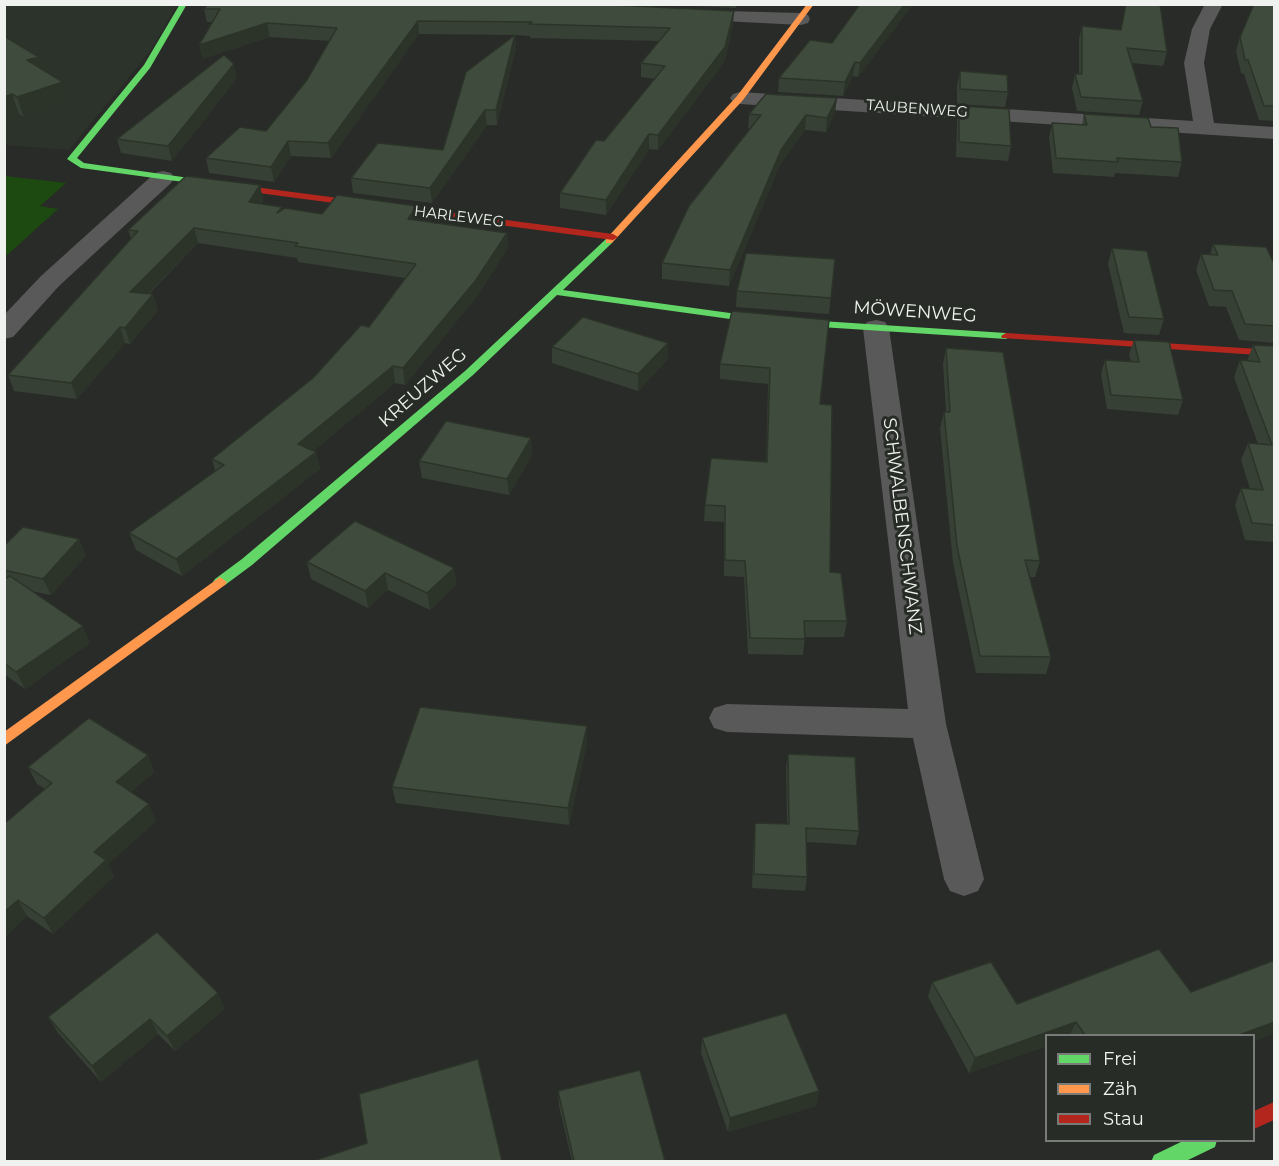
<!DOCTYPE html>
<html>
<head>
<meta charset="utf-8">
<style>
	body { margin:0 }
	#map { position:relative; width:1279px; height:1166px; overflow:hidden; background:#292b28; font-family:Montserrat,sans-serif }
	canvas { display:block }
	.frame { position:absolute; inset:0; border:6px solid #eff2ee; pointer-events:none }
	.legend { position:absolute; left:1045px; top:1034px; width:210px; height:108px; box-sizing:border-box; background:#282c27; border:2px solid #787b77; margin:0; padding:8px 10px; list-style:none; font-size:18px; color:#eff2ee }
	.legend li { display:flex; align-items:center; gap:12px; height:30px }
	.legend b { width:30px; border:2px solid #787b77 }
</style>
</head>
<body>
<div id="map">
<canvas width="1279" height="1166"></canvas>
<div class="frame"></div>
<ul class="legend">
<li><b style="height:8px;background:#63d668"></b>Frei</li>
<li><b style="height:8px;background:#ff974d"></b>Zäh</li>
<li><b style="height:8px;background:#b3261e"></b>Stau</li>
</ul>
</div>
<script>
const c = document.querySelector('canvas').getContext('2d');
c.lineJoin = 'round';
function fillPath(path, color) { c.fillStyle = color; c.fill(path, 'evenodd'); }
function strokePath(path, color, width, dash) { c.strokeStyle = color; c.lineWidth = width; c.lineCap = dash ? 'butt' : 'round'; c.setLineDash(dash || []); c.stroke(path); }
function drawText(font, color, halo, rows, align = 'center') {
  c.font = font + ' Montserrat,sans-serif'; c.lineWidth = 6; c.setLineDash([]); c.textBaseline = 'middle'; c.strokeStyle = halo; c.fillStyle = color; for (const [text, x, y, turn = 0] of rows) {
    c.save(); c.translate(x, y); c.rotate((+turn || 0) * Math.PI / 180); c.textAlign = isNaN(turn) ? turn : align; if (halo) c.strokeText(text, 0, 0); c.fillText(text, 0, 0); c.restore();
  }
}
const built = new Path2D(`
	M 4,5 L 156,4 L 177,5 L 151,50 L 69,150 L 5,145 Z`);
const green = new Path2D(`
	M 5,176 L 66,183 L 40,206 L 58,209 L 5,257 Z`);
const street = new Path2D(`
	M 1205,4 L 1223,4 L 1210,29 L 1204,63 L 1214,123 L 1274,127 L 1274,139 L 740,104 L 733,102 L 730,98 L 733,94 L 740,92 L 1193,121 L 1184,63 L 1192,29 Z
	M 689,10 L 801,13 L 808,15 L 810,19 L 808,23 L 801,25 L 683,19 L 680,15 L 683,11 Z
	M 163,171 L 171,173 L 174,178 L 171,183 L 59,286 L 13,337 L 4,339 L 4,315 L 41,276 L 155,173 Z
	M 876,320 L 885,322 L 889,328 L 946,724 L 984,879 L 978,891 L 964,896 L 950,891 L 944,879 L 913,738 L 727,732 L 714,728 L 709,718 L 714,708 L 727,704 L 908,709 L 863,328 L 867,322 Z`);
const fast = new Path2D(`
	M 180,4 L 187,4 L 150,68 L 77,158 L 84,163 L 239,185 L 244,188 L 242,190 L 81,168 L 67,159 L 144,65 Z
	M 609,238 L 612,239 L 612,243 L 563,290 L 759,317 L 1006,333 L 1011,336 L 1006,339 L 759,323 L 557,295 L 473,375 L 252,565 L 225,585 L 215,585 L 213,582 L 215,579 L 242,559 L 465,371 L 606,239 Z
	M 1185,1140 L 1217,1140 L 1215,1147 L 1184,1162 L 1151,1162 L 1154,1155 Z`);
const slow = new Path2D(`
	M 807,4 L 814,4 L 743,100 L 612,243 L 606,243 L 606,239 L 737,96 Z
	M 220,577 L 227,582 L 225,585 L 4,746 L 4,732 Z`);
const jam = new Path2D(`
	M 239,185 L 613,234 L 618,237 L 613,240 L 236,190 L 234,188 Z
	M 1006,333 L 1274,350 L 1274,356 L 1002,338 L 1001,336 Z
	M 1274,1102 L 1274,1120 L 1254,1129 L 1254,1111 Z`);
const wall = new Path2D(`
	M 654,4 L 737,4 L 736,8 Z
	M 913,4 L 858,77 L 853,76 L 843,96 L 778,92 L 779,78 L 832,43 Z
	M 1126,4 L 1167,52 L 1163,66 L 1131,63 L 1143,101 L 1139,115 L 1077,111 L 1072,88 L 1075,74 L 1079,74 L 1079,39 L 1082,26 L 1121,30 Z
	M 1275,4 L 1275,121 L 1259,120 L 1244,74 L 1241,73 L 1236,51 L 1240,37 Z
	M 204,9 L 733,24 L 725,61 L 658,150 L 649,149 L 606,215 L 560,208 L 560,193 L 655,79 L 641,77 L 641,63 L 659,41 L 530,38 L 530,36 L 515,35 L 516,48 L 497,125 L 487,125 L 432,203 L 353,193 L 351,178 L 443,150 L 514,35 L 419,34 L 331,158 L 291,156 L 274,182 L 209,173 L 206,158 L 266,131 L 307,80 L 330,41 L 270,37 L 202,59 L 212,22 L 207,22 Z
	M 4,36 L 43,70 L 69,102 L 24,117 L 19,114 L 4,119 Z
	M 960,71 L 1008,92 L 1005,107 L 957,104 L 957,85 Z
	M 237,78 L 172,161 L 121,153 L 117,139 Z
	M 837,98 L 835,112 L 826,132 L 805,130 L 780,165 L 729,286 L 662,279 L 662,263 L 750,129 L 748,128 L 749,114 Z
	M 959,106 L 1011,146 L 1008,161 L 956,157 L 957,120 Z
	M 1084,114 L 1151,127 L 1182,162 L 1178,177 L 1115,173 L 1114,177 L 1053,173 L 1049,137 L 1052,123 L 1082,125 Z
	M 260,185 L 263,200 L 261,204 L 282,210 L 322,214 L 417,206 L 419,220 L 507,233 L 508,248 L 477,296 L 405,385 L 395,383 L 313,451 L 316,452 L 320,469 L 182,576 L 136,550 L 129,533 L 215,471 L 212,459 L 313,378 L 369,327 L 405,278 L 298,262 L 297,258 L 198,243 L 149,294 L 158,310 L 130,344 L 125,343 L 77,399 L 14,391 L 8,375 L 131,239 L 128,230 Z
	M 1213,244 L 1275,265 L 1275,343 L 1239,340 L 1226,307 L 1209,306 L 1196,270 L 1201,254 L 1210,255 Z
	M 1112,248 L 1164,319 L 1159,335 L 1124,333 L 1108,264 Z
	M 835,259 L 829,314 L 736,307 L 737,291 Z
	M 732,311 L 820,404 L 830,572 L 847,621 L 844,637 L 805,637 L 803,655 L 748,654 L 744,577 L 724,576 L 724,522 L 704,521 L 705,505 L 766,462 L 768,384 L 720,379 L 720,364 Z
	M 1134,340 L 1183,400 L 1178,415 L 1107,409 L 1101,374 L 1105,360 L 1131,362 L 1129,354 Z
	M 1253,345 L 1275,346 L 1275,542 L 1245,540 L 1235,505 L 1241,488 L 1250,489 L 1241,460 L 1248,443 L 1258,444 L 1234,377 L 1240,360 L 1247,361 Z
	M 552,347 L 668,359 L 638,391 L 552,363 Z
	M 946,348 L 1040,561 L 1035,577 L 1030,577 L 1051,657 L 1046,674 L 976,673 L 953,563 L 940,428 L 944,412 L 946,412 L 943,364 Z
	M 531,438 L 532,455 L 509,495 L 422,478 L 419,461 Z
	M 79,539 L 86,556 L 51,595 L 31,591 L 90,643 L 25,689 L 4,674 L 4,546 Z
	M 307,562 L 454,568 L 456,585 L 430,610 L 388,590 L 368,608 L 311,579 Z
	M 587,743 L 569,825 L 396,803 L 392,787 Z
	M 788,754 L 859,831 L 856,845 L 807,842 L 807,877 L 805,891 L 752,888 L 754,837 L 755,823 L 787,824 L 786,768 Z
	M 148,755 L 154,772 L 131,792 L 156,821 L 108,864 L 114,876 L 53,934 L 27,916 L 4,938 L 4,824 L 45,789 L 37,784 L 28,767 Z
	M 1275,960 L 1275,1033 L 1254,1041 L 1254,1035 L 1047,1035 L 1047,1046 L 969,1073 L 928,997 L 932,982 L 1017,1004 L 1191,992 Z
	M 225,1009 L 175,1051 L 158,1034 L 101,1082 L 58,1033 L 48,1017 Z
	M 702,1038 L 819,1091 L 816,1106 L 728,1132 L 701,1053 Z
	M 558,1091 L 665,1161 L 572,1161 L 559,1106 Z`);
const shadedWall = new Path2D(`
	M 905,4 L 913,4 L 858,77 L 860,63 Z
	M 734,11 L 733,24 L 725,61 L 658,150 L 658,135 Z
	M 418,21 L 419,34 L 331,158 L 328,143 Z
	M 267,23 L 270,37 L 202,59 L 199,45 Z
	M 515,35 L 516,48 L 497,125 L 496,110 Z
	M 39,57 L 45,77 L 27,60 Z
	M 855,62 L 853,76 L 843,96 L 845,82 Z
	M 234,64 L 237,78 L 172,161 L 168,146 Z
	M 63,82 L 69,102 L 24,117 L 17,97 Z
	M 12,94 L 19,114 L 4,119 L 4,97 Z
	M 837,98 L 835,112 L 826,132 L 827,118 Z
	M 485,110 L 487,125 L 432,203 L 430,188 Z
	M 806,115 L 805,130 L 780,165 L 729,286 L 730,270 L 781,150 Z
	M 649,134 L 649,149 L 606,215 L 606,200 Z
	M 288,141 L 291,156 L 274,182 L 271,167 Z
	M 260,185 L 263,200 L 252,217 L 249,202 Z
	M 417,206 L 419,221 L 408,219 Z
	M 194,228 L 198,243 L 135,307 L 130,292 Z
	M 507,233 L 508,248 L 477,296 L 405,385 L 403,368 Z
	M 153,294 L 158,310 L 130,344 L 125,328 Z
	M 120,327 L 125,343 L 77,399 L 71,383 Z
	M 668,343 L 668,359 L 638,391 L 638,374 Z
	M 393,366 L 395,383 L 302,461 L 298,444 Z
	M 531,438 L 532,455 L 509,495 L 507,479 Z
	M 316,452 L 320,469 L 182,576 L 176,559 Z
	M 79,539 L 86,556 L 51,595 L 43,579 Z
	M 454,568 L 456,585 L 430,610 L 427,593 Z
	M 385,573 L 388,590 L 368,608 L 365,591 Z
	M 83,626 L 90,643 L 25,689 L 16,672 Z
	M 587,726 L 587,743 L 569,825 L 568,808 Z
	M 148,755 L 154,772 L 123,799 L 116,782 Z
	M 149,804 L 156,821 L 108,864 L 114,876 L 53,934 L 44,918 L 94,852 Z
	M 18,900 L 27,916 L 4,938 L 4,912 Z
	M 218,993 L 225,1009 L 175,1051 L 167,1036 Z
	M 150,1019 L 158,1034 L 101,1082 L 92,1066 Z
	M 1076,1022 L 1070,1035 L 1047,1035 L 1047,1046 L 969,1073 L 975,1058 Z
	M 1275,1022 L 1275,1033 L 1254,1041 L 1254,1035 L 1239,1035 Z
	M 819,1091 L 816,1106 L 728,1132 L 730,1118 Z`);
const building = new Path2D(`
	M 208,4 L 593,4 L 734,11 L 725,47 L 658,135 L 649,134 L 606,200 L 560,193 L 596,140 L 604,141 L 665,66 L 641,63 L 670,28 L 529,24 L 532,22 L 418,21 L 328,143 L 288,141 L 271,167 L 206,158 L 240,127 L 266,131 L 307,80 L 337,28 L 267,23 L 199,45 L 220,9 L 204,9 Z
	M 860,4 L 905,4 L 860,63 L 855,62 L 845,82 L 779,78 L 810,40 L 832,43 Z
	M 1126,4 L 1160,4 L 1167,52 L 1127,48 L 1143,101 L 1081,97 L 1075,74 L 1082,74 L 1082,26 L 1121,30 Z
	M 1254,4 L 1275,4 L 1275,106 L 1264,106 L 1248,60 L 1245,60 L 1240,37 Z
	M 515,35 L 496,110 L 485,110 L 430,188 L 351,178 L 378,143 L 443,150 L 466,72 Z
	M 4,36 L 39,57 L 27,60 L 63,82 L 17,97 L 12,94 L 4,97 Z
	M 224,55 L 234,64 L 168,146 L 117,139 Z
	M 960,71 L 1007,75 L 1008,92 L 960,89 Z
	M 766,94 L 837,98 L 827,118 L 806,115 L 781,150 L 730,270 L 662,263 L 689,206 L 761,115 L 749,114 Z
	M 959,106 L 1009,109 L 1011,146 L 959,142 Z
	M 1084,114 L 1148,118 L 1151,127 L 1178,128 L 1182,162 L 1117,158 L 1118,162 L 1056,158 L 1052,123 L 1087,125 Z
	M 186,176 L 260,185 L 249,202 L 282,207 L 277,213 L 285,208 L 322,214 L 337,195 L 417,206 L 408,219 L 507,233 L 476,280 L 403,368 L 393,366 L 298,444 L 316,452 L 176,559 L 129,533 L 224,465 L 212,459 L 313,378 L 361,325 L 369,327 L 416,264 L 295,246 L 298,243 L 194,228 L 130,292 L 153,294 L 125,328 L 120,327 L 71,383 L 8,375 L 138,231 L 128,230 Z
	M 1213,244 L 1266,247 L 1275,265 L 1275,326 L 1245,324 L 1232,291 L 1214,290 L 1201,254 L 1218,255 Z
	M 1112,248 L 1147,251 L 1164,319 L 1129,317 Z
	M 746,253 L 835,259 L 831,298 L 737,291 Z
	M 732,311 L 829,320 L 820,404 L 832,405 L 830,572 L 841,573 L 847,621 L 804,621 L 805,639 L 750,638 L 745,561 L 725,560 L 725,506 L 705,505 L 711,458 L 767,462 L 770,368 L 720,364 Z
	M 583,317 L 668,343 L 638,374 L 552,347 Z
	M 1134,340 L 1169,342 L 1183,400 L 1111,395 L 1105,360 L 1139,362 Z
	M 1253,345 L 1275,346 L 1275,525 L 1252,523 L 1241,488 L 1263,490 L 1248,443 L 1272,445 L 1240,360 L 1260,362 Z
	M 946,348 L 1003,352 L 1040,561 L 1025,560 L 1051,657 L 980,656 L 957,546 L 944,412 L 950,412 Z
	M 446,421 L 531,438 L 507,479 L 419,461 Z
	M 355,521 L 454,568 L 427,593 L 385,573 L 365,591 L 307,562 Z
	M 23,527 L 79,539 L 43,579 L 4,570 L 4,546 Z
	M 10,576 L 83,626 L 16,672 L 4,663 L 4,579 Z
	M 420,707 L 587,726 L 568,808 L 392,787 Z
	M 89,718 L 148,755 L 116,782 L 149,804 L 94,852 L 106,860 L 44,918 L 18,900 L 4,912 L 4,824 L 52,783 L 28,767 Z
	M 788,754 L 855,757 L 859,831 L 806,828 L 807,877 L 754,874 L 755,823 L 789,824 Z
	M 157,932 L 218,993 L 167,1036 L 150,1019 L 92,1066 L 48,1017 Z
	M 1159,949 L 1191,992 L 1275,960 L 1275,1022 L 1239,1035 L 1085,1035 L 1076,1022 L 975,1058 L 932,982 L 991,962 L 1017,1004 Z
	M 786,1013 L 819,1091 L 730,1118 L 702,1038 Z
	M 478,1059 L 502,1161 L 313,1161 L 367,1143 L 359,1094 Z
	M 640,1070 L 665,1161 L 574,1161 L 558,1091 Z`);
const farStreetnames = [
	["TAUBENWEG",917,109,4],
	["HARLEWEG",459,217,7]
];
const streetNames = [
	["MÖWENWEG",915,312,4],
	["KREUZWEG",423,388,-41],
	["SCHWALBENSCHWANZ",902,526,83]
];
fillPath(built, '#2c332a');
fillPath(green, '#1c4a10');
fillPath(street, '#585958');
fillPath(fast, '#63d668');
fillPath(slow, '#ff974d');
fillPath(jam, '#b3261e');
fillPath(wall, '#364034');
fillPath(shadedWall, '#2c342a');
fillPath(building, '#3f4b3c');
strokePath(building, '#2c342a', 1.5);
drawText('15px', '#eff2ee', '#282c27', farStreetnames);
drawText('18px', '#eff2ee', '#282c27', streetNames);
</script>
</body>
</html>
